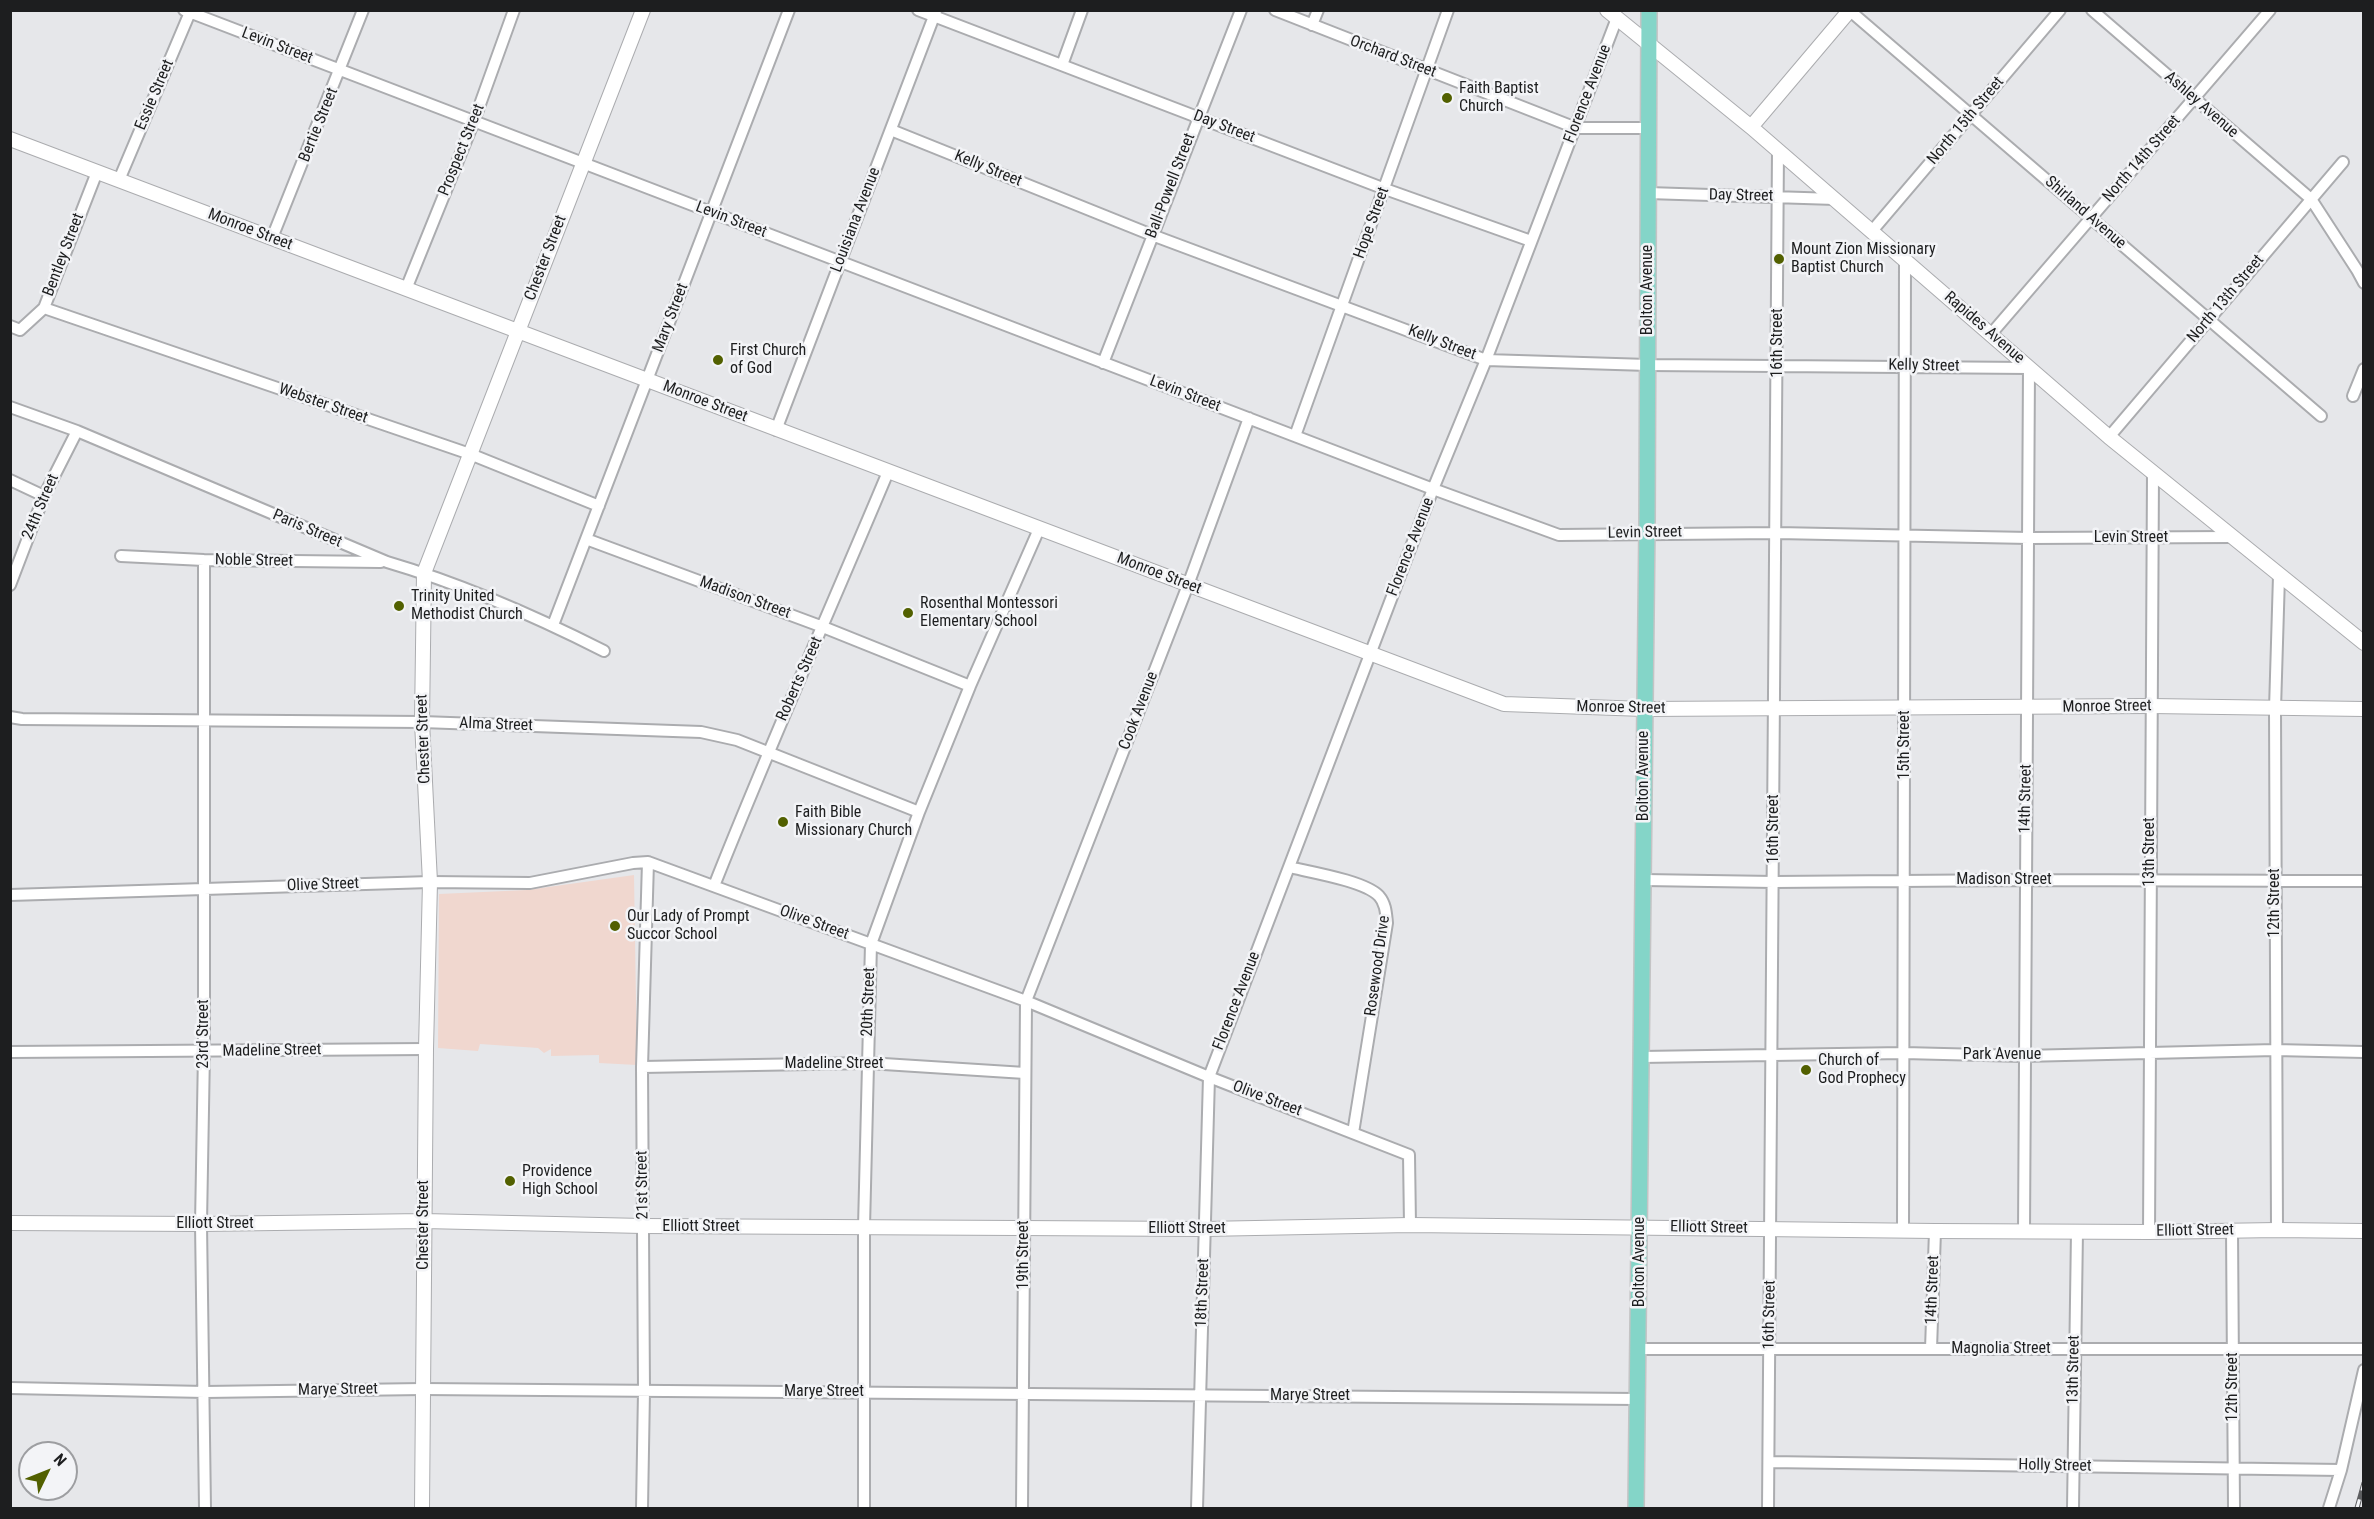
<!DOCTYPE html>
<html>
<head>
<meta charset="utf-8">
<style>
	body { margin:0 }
	#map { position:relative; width:2374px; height:1519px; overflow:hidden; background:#e6e7ea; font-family:"Roboto Condensed",sans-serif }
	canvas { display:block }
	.frame { position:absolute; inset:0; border:12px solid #1d1e1f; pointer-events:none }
	.north { position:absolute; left:18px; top:1441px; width:60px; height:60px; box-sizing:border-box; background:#f3f4f7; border:2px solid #9d9ea1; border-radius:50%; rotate:47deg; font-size:16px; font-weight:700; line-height:24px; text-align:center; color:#1d1e1f }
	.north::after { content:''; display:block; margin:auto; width:21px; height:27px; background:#526000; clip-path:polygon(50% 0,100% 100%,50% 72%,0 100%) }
</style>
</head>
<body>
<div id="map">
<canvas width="2374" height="1519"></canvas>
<div class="frame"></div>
<div class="north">N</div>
</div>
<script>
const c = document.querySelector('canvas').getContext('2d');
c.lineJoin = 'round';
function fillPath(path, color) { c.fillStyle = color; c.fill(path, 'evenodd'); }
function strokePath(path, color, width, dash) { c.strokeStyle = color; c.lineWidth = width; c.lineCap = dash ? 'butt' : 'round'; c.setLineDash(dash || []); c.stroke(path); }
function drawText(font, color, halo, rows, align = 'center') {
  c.font = font + ' "Roboto Condensed",sans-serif'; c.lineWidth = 5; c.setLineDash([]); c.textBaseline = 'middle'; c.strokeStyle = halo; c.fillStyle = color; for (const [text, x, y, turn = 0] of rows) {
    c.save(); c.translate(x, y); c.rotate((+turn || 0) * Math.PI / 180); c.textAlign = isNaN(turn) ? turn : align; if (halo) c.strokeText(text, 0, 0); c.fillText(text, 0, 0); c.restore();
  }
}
const education = new Path2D(`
	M 634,875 L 637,1065 L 599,1063 L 599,1055 L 551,1056 L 551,1049 L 544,1053 L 538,1048 L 480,1044 L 478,1051 L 438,1048 L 439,894 L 527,890 Z`);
const street = new Path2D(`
	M 184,10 L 1433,489 L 1559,535 L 1777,533 L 2029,538 L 2231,537
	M 918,10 L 1385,189 L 1531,241
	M 1275,10 L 1576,128 L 1649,128
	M 1849,10 L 2321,416
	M 2092,10 L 2311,199 L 2357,270 L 2364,283
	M 1312,25 L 1318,10
	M 1062,65 L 1082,10
	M 891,130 L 1152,235 L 1486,360 L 1648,365 L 2029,368 L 2024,1231
	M 119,180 L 191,10
	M 1648,193 L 1835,199
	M 1872,231 L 2060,10
	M 272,238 L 363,10
	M 406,289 L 474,121 L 514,10
	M 44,308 L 470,454 L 599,506
	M 10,326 L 20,330 L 44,308 L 97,172
	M 1991,334 L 2270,10
	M 1103,363 L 1241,10
	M 2353,396 L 2364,369
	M 10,407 L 77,431 L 387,562 C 462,584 535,616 604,651
	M 776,430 L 936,11
	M 1295,436 L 1448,10
	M 2109,437 L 2343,162
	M 10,480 L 44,496
	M 586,539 L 823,627 L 970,686
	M 121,556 L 204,560 L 381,562
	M 204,560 L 204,1052 L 201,1224 L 205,1508
	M 10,585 L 44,496 L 77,431
	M 553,625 L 789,10
	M 10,717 L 22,719 L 422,722 L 701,732 L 737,740 L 919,812
	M 1289,867 C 1310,872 1365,881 1379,896 C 1386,904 1386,914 1387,923 L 1353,1133
	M 1644,880 L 1774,882 L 2025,880 L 2364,881
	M 714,886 C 769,747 830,610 888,472
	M 10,895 L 430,882 L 530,883 L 633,863 L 648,862 L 1026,1001 L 1209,1077 L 1409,1155 L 1410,1225
	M 10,1052 L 426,1049
	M 1641,1057 L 1904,1053 L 2023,1056 L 2275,1050 L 2364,1052
	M 642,1067 L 868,1063 L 1025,1073
	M 1903,1229 L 1905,260
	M 2232,1230 L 2234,1508
	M 2277,1230 L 2275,709 L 2279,576
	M 2149,1232 L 2153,472
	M 1639,1349 L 2364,1349
	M 1931,1349 L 1935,1231
	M 10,1388 L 205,1392 L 423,1389 L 1638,1399
	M 1769,1462 L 2341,1470
	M 642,1508 L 644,1391 L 642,1067 L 648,862
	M 864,1508 L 864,1227 L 871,944 L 919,812 L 970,686 L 1039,529
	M 1022,1508 L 1026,1001 L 1188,585 L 1249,418
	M 1197,1508 L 1209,1077 L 1433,489 L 1486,360 L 1617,18
	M 1768,1508 L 1778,150
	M 2073,1508 L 2077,1231
	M 2329,1508 L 2341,1470 L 2364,1370`);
const secondary = new Path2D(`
	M 1607,10 L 1751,127 L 2109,437 L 2364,643
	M 1751,127 L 1850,10
	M 10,139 L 1504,704 L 1644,709 L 2151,706 L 2364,709
	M 10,1223 L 201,1224 L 424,1221 L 643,1226 L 1204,1229 L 1410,1225 L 1935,1231 L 2149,1232 L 2277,1230 L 2364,1231
	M 422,1508 L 426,1049 L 430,882 L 422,722 L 424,573 L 643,10`);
const primary = new Path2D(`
	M 1636,1508 L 1647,525 L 1649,10`);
const rail = new Path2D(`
	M 2357,1508 L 2364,1483`);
const markers = [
	[1447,98,6,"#526000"],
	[1779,259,6,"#526000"],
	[718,360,6,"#526000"],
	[399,606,6,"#526000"],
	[908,613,6,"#526000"],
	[783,822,6,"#526000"],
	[615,926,6,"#526000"],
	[1806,1070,6,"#526000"],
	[510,1181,6,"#526000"]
];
const streetNames = [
	["Levin Street",277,46,21],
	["Orchard Street",1393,57,21],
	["Florence Avenue",1588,94,-69],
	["Essie Street",155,95,-67],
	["Ashley Avenue",2201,105,41],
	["North 15th Street",1966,121,-50],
	["Bertie Street",319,125,-68],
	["Day Street",1224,127,21],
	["Prospect Street",462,150,-68],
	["North 14th Street",2142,159,-49],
	["Kelly Street",988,169,22],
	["Ball-Powell Street",1171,186,-69],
	["Day Street",1741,196,1],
	["Shirland Avenue",2085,213,41],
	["Levin Street",731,220,21],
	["Louisiana Avenue",856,220,-69],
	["Hope Street",1372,223,-70],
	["Monroe Street",250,230,21],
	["Bentley Street",64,255,-69],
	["Chester Street",546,258,-69],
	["Bolton Avenue",1648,290,-90],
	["North 13th Street",2226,299,-50],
	["Mary Street",671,318,-69],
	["Rapides Avenue",1984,328,41],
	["Kelly Street",1442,343,21],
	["16th Street",1778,343,-90],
	["Kelly Street",1924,366,1],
	["Levin Street",1185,394,21],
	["Monroe Street",705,402,21],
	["Webster Street",323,404,19],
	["24th Street",41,507,-67],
	["Paris Street",307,529,23],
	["Levin Street",1645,533,-1],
	["Levin Street",2131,538],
	["Florence Avenue",1411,547,-69],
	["Noble Street",254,561,1],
	["Monroe Street",1159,574,21],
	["Madison Street",745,598,20],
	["Roberts Street",800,679,-66],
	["Monroe Street",2107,707,-1],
	["Monroe Street",1621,708,1],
	["Cook Avenue",1139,711,-69],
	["Alma Street",496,725,2],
	["Chester Street",424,739,-92],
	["15th Street",1905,745,-90],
	["Bolton Avenue",1644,776,-90],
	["14th Street",2026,799,-89],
	["16th Street",1774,829,-90],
	["13th Street",2150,852,-90],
	["Madison Street",2004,880],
	["Olive Street",323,885,-2],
	["12th Street",2275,903,-90],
	["Olive Street",814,923,20],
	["Rosewood Drive",1378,966,-82],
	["Florence Avenue",1237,1001,-69],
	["20th Street",869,1002,-88],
	["23rd Street",204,1034,-90],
	["Madeline Street",272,1051,-1],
	["Park Avenue",2002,1055],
	["Madeline Street",834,1064],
	["Olive Street",1267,1099,21],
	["21st Street",643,1185,-91],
	["Elliott Street",215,1224],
	["Chester Street",424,1225,-90],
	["Elliott Street",701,1227],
	["Elliott Street",1709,1228,1],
	["Elliott Street",1187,1229],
	["Elliott Street",2195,1231,-1],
	["19th Street",1024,1255,-90],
	["Bolton Avenue",1640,1262,-90],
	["14th Street",1933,1290,-88],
	["18th Street",1203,1293,-88],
	["16th Street",1770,1315,-89],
	["Magnolia Street",2001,1349],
	["13th Street",2074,1370,-89],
	["12th Street",2233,1387,-90],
	["Marye Street",338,1390,-1],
	["Marye Street",824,1392],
	["Marye Street",1310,1396],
	["Holly Street",2055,1466,1]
];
const poiNames = [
	["Faith Baptist",1459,89],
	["Church",1459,107],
	["Mount Zion Missionary",1791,250],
	["Baptist Church",1791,268],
	["First Church",730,351],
	["of God",730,369],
	["Trinity United",411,597],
	["Methodist Church",411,615],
	["Rosenthal Montessori",920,604],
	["Elementary School",920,622],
	["Faith Bible",795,813],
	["Missionary Church",795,831],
	["Our Lady of Prompt",627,917],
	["Succor School",627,935],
	["Church of",1818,1061],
	["God Prophecy",1818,1079],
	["Providence",522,1172],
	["High School",522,1190]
];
fillPath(education, '#f0d7cf');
strokePath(street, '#abacaf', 14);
strokePath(secondary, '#abacaf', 16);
strokePath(primary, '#c4c4c5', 18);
strokePath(street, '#fff', 10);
strokePath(secondary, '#fff', 14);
strokePath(primary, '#84d5c8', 15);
strokePath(rail, '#5d5e60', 5);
strokePath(rail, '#f3f4f7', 3, [9]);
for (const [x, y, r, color] of markers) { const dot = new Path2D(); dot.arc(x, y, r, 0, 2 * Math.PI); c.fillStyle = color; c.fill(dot); strokePath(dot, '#f3f4f7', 2); }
drawText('16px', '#1d1e1f', '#f3f4f7', streetNames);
drawText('16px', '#1d1e1f', '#f3f4f7', poiNames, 'left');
</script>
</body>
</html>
